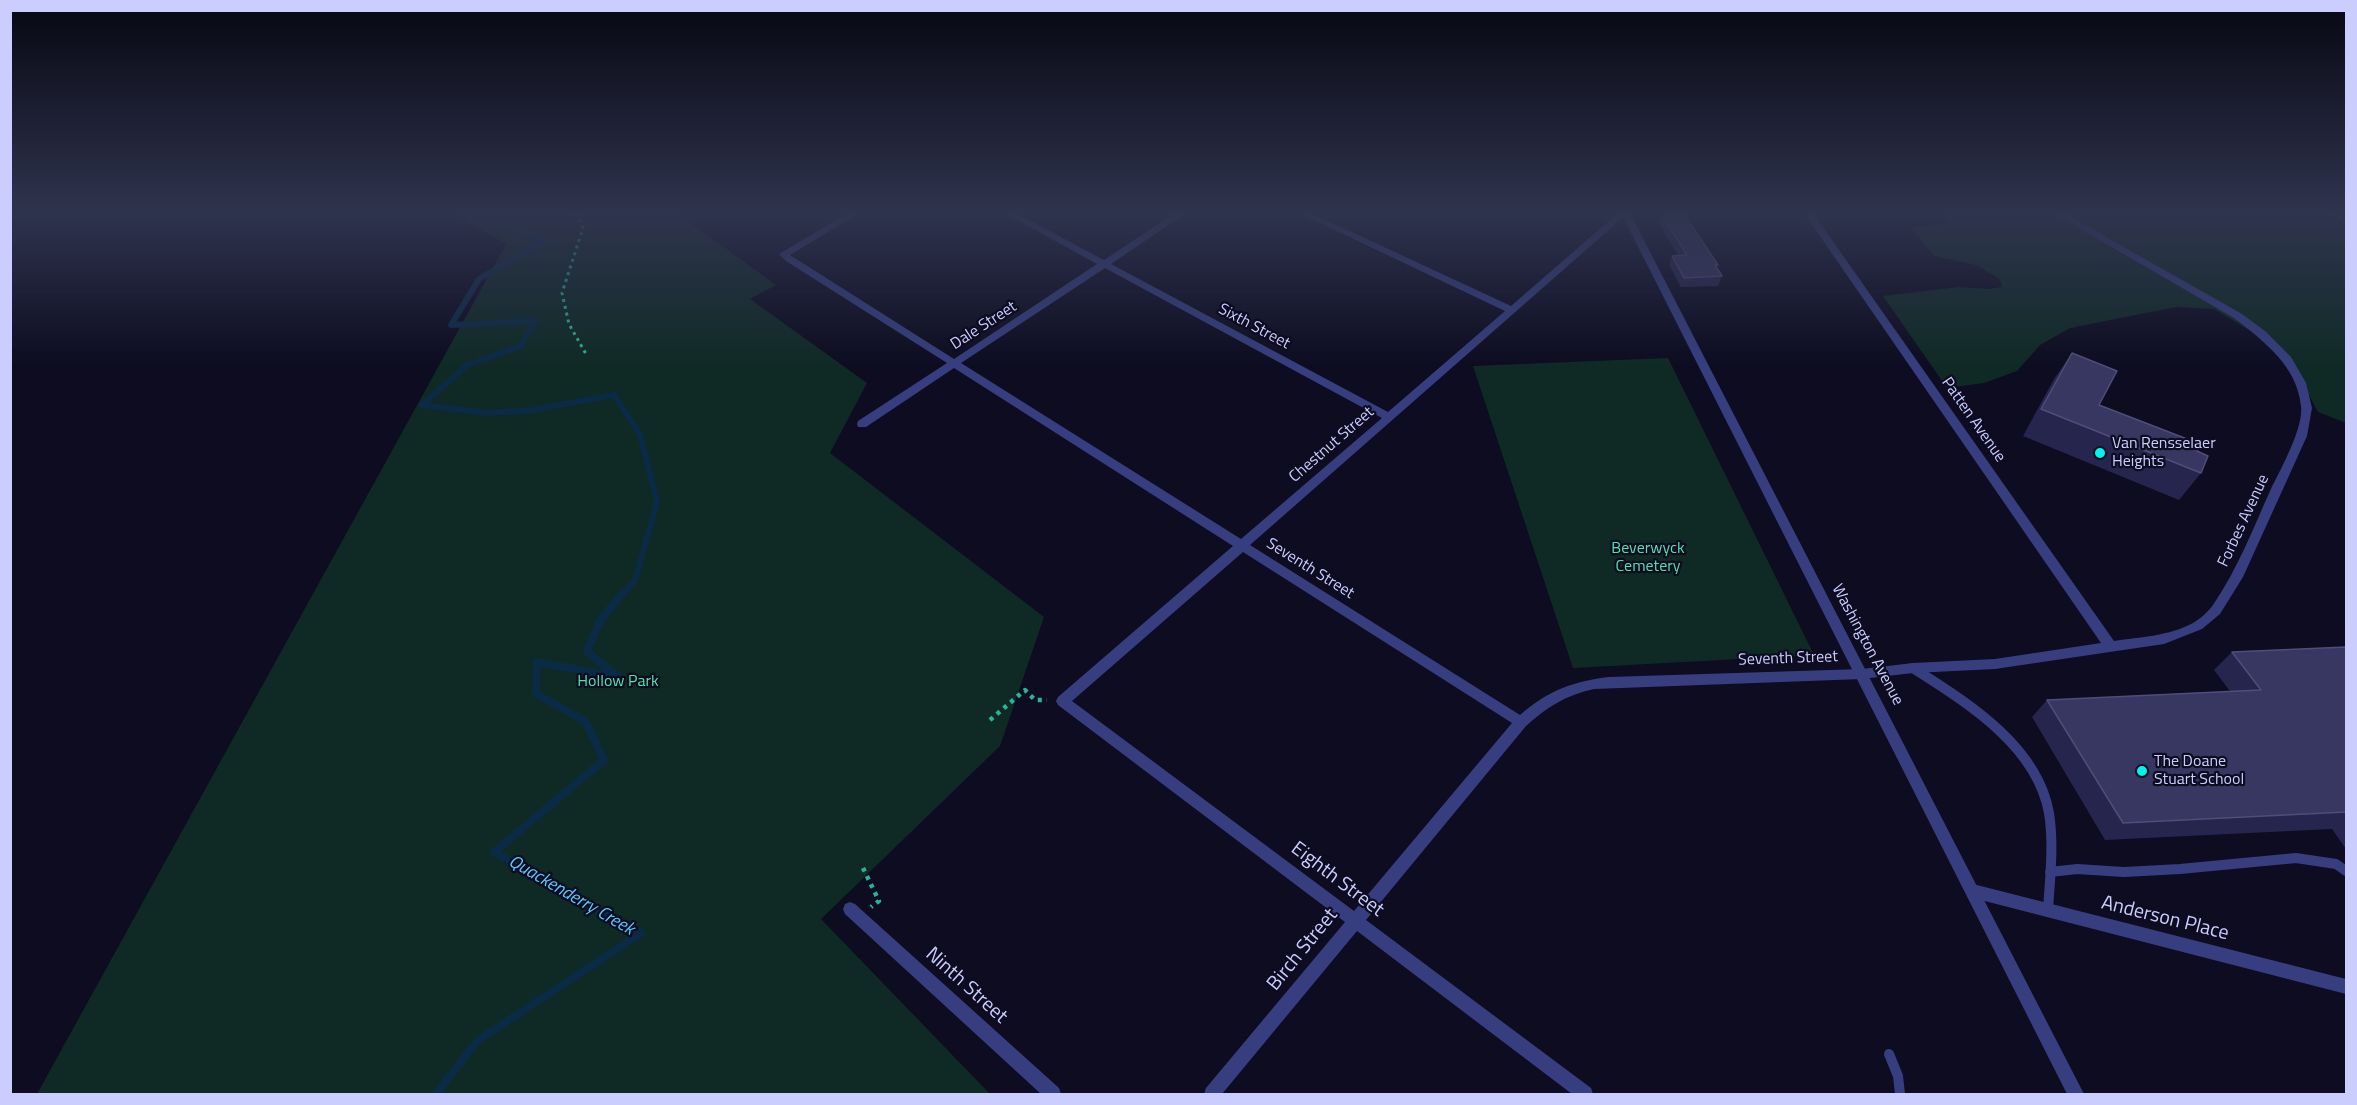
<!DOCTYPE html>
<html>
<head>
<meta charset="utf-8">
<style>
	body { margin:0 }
	#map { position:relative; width:2357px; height:1105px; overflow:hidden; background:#0d0c20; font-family:"Titillium Web",sans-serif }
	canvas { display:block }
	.frame { position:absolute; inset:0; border:12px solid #cbcdff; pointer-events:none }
</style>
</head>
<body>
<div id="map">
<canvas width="2357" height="1105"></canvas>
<div class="frame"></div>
</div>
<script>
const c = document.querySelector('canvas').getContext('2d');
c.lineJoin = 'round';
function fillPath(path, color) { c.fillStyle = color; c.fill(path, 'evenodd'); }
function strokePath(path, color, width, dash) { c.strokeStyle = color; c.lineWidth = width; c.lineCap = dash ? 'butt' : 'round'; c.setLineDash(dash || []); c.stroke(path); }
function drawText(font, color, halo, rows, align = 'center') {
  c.font = font + ' "Titillium Web",sans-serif'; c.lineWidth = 4.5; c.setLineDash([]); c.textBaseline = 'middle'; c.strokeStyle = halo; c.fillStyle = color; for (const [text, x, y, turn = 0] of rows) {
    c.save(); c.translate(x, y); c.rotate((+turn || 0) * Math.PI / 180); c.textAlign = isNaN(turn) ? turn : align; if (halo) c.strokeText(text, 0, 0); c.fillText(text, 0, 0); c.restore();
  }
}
const green = new Path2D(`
	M 451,213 L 685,213 L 681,216 L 776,285 L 750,299 L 867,383 L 830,453 L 1044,617 L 1000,746 L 821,919 L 990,1094 L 37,1094 L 506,244 Z
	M 1939,213 L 2346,213 L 2346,423 L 2318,412 L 2297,373 L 2251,331 L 2214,309 L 2176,307 L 2070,328 L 2040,345 L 2017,371 L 1984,383 L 1947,388 L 1883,296 L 1959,287 L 1988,289 L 2002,287 L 2000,279 L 1976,265 L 1934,256 L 1911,228 L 1949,223 Z
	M 1668,358 L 1814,655 L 1573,668 L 1473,366 Z`);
const streamFar1 = new Path2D(`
	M 518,213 L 508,227 L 545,241 L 479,279 L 451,325 L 535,321 L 521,346 L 467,365 L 422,405 L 489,413 L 532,410 L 614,395 L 640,434 L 657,502 L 635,580 L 623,594`);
const stream = new Path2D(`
	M 436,1094 L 477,1041 L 641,933 L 494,852 L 604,760 L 585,721 L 536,694 L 537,662 L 618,677 L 587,651 L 601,619 L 624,592`);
const pathFar1 = new Path2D(`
	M 576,213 L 583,228 L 562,293 L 569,324 L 586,354
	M 2332,213 L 2346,222`);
const path = new Path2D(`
	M 990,720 L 1025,690 L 1035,700 L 1047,700
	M 863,868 L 879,901 L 871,907`);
const service = new Path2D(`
	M 1913,668 C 1966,702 2037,745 2049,813 C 2054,844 2050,878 2048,910
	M 2050,872 L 2077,869 L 2124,872 L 2180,869 L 2296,858 L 2336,864 L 2346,871
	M 1889,1054 L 1898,1076 L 1900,1094`);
const minor = new Path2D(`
	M 848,213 L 859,213 L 790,255 L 954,359 L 1097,264 L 1005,213 L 1016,213 L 1104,260 L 1175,213 L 1186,213 L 1111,264 L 1388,412 L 1505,311 L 1299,213 L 1311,213 L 1511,306 L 1618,213 L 1628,213 L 1250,545 L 1520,715 C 1547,691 1574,681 1609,677 L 1862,669 L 1913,663 L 1995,659 L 2101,643 L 1804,213 L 1813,213 L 2114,641 C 2140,637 2169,636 2193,623 C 2200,619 2209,611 2213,605 C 2237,570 2253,529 2270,491 C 2280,470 2304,428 2301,406 C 2297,366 2264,341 2234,318 L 2053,213 L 2064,213 L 2242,314 L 2265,331 L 2291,357 L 2306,383 L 2312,408 L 2307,436 L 2243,577 L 2220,614 L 2202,629 L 2164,644 L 1995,669 L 1913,673 L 1862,679 L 1594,689 C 1566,695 1547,707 1526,726 L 1366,920 L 1591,1088 L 1593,1094 L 1572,1094 L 1357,931 L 1222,1094 L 1204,1094 L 1206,1088 L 1345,922 L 1058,705 L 1056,701 L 1058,697 L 1233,546 L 954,368 L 866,427 L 858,427 L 857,424 L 858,421 L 947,363 L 786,261 L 779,254 ZM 1105,268 L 1382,418 L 1241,539 L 961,363 ZM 1243,552 L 1512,723 L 1354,911 L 1072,701 Z
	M 1973,884 L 2346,979 L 2346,994 L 1973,898 L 1968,896 L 1966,891 L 1968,886 Z
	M 850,902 L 855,904 L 1059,1088 L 1061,1094 L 1041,1094 L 845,914 L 843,909 L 845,904 Z`);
const tertiary = new Path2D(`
	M 1621,213 L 1630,213 L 2084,1094 L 2067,1094 Z`);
const wall = new Path2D(`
	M 1662,215 L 1718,265 L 1717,267 L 1722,276 L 1718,286 L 1681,287 L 1669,265 L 1672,256 L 1678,255 L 1659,224 Z
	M 2072,353 L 2099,405 L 2197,451 L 2201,473 L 2179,500 L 2023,436 L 2054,379 Z
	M 2346,647 L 2346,849 L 2332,829 L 2105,840 L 2032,717 L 2047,700 L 2230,691 L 2214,670 L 2232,652 Z`);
const building = new Path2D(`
	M 1684,214 L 1718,265 L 1715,265 L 1722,276 L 1684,278 L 1672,256 L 1687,255 L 1662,215 Z
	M 2072,353 L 2117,371 L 2099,405 L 2200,444 L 2197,451 L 2208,456 L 2201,473 L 2041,409 Z
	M 2346,647 L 2346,812 L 2123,823 L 2047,700 L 2261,690 L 2232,652 Z`);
const markers = [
	[2100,453,6,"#00f6eb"],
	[2142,771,6,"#00f6eb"]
];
const streetNames = [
	["Dale Street",984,326,-33],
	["Sixth Street",1254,327,28],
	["Patten Avenue",1973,420,55],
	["Chestnut Street",1332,445,-41],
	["Forbes Avenue",2244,521,-65],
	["Seventh Street",1310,569,32],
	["Washington Avenue",1867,645,62],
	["Seventh Street",1788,659,-2]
];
const poiNames = [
	["Van Rensselaer",2112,444],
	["Heights",2112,462],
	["The Doane",2154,762],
	["Stuart School",2154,780]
];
const parkNames = [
	["Beverwyck",1648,549],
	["Cemetery",1648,567],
	["Hollow Park",618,682]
];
const waterNames = [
	["Quackenderry Creek",571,896,30]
];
const nearStreetnames = [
	["Eighth Street",1337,880,37],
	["Anderson Place",2165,919,14],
	["Birch Street",1303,950,-51],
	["Ninth Street",966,986,42]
];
fillPath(green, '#0f2a25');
strokePath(streamFar1, '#0b2a45', 6);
strokePath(stream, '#0b2a45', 8);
strokePath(pathFar1, '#2bb397', 3, [3, 4]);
strokePath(path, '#2bb397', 4.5, [4, 5]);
strokePath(service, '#363e80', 10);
fillPath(minor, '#363e80');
fillPath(tertiary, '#363e80');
fillPath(wall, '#26254e');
fillPath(building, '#383761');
strokePath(building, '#4f4e7a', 1.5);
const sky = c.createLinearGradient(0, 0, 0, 368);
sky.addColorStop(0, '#070712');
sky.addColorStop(0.58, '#2f344e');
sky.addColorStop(1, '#2f344e00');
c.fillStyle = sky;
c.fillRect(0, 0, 2357, 368);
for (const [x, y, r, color] of markers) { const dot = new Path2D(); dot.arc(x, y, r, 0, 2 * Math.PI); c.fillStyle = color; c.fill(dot); strokePath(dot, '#0d0c20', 2); }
drawText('16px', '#cbcdff', '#0d0c20', streetNames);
drawText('16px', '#cbcdff', '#0d0c20', poiNames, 'left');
drawText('16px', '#56e1aa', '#0d0c20', parkNames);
drawText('italic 18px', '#59caff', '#0d0c20', waterNames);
drawText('20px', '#cbcdff', '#0d0c20', nearStreetnames);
</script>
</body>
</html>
